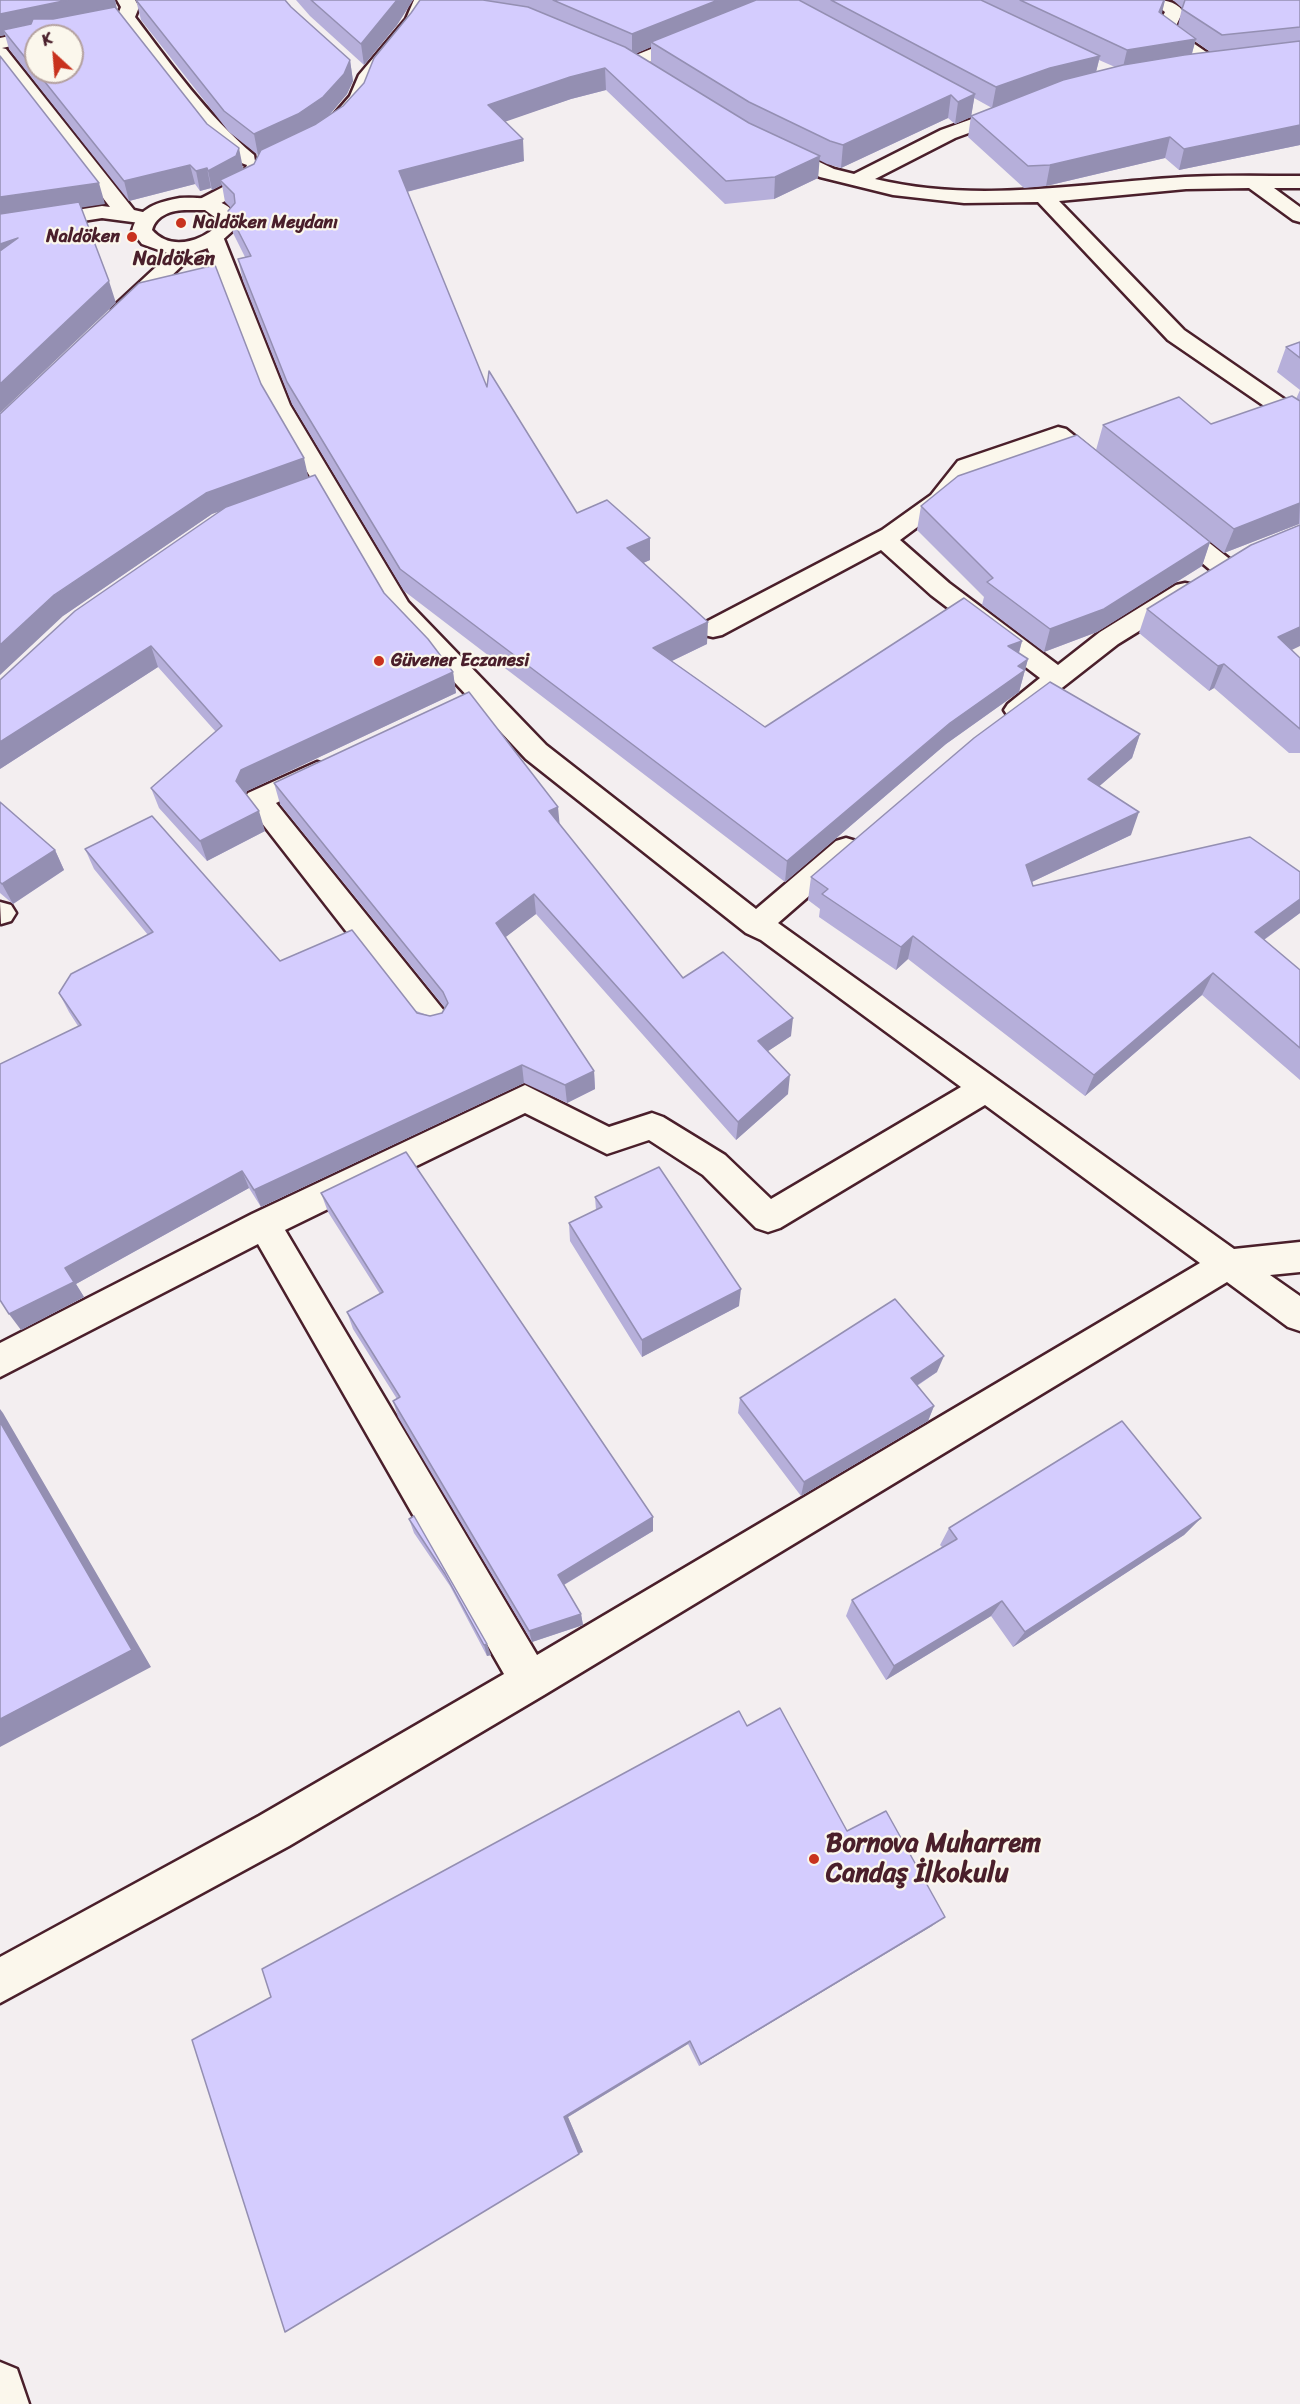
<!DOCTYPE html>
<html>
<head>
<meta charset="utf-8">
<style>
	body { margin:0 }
	#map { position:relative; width:1300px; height:2404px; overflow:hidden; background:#f3eef0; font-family:Sriracha,sans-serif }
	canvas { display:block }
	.north { position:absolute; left:24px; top:24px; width:60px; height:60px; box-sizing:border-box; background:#fbf7ec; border:2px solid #b4a19f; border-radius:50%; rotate:334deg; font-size:16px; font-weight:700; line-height:24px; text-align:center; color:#4a1f2b }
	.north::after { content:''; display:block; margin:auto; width:21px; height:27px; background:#c8321e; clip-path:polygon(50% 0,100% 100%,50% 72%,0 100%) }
</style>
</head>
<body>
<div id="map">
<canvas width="1300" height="2404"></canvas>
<div class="north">K</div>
</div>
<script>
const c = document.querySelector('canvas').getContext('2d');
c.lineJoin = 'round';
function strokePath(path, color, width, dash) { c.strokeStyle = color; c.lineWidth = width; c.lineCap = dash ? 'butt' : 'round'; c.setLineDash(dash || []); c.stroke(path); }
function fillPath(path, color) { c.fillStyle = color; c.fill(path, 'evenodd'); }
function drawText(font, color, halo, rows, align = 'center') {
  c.font = font + ' Sriracha,sans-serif'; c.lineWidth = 4.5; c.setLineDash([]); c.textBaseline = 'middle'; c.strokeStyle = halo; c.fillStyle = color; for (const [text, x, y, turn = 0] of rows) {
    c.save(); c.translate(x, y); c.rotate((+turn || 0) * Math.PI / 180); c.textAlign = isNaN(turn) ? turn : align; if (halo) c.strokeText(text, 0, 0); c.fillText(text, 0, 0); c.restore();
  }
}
const minor = new Path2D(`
	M 117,0 L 135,0 L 139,7 L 135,17 C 172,66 207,115 254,155 L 255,161 L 262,163 L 265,167 L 257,184 L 212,208 L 198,208 L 195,204 L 198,200 L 242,177 L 247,165 C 213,156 139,49 117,17 L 121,7 Z
	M 414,0 L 432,0 L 420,24 L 374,80 L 368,98 L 347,122 L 333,122 L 331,118 L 350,96 L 359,75 L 406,19 Z
	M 1150,0 C 1164,0 1174,0 1183,11 L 1174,30 L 1218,60 L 1221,64 L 1218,68 L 1206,68 L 1158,35 L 1155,31 L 1165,12 Z
	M 51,27 L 60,32 L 57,36 L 36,36 L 36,41 L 2,48 L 6,49 L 134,210 L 147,213 L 150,217 L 147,221 L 140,223 L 102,218 L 0,234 L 0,222 L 102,206 L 110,207 L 0,65 L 0,38 Z
	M 691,33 L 700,38 L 697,42 L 638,67 L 626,67 L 623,63 L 626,59 Z
	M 1011,105 L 1018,107 L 1020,111 L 1018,115 L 955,138 L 875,179 C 978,204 1081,183 1185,177 C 1223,175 1262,176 1300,176 L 1300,188 L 1274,188 L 1300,207 L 1300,222 L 1293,220 L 1249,188 L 1186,189 L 1059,201 L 1184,330 L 1300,410 L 1300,427 L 1292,425 L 1168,340 L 1038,202 L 964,203 L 893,195 L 820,177 L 772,154 L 769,150 L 779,144 L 786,146 L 834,169 L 854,174 L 941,130 Z
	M 214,233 L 221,235 L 224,239 L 290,405 L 408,602 L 546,745 L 756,909 L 836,841 L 846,838 L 856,841 L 860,848 L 856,855 L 778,923 L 1234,1249 L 1300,1242 L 1300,1272 L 1270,1275 L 1300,1296 L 1300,1331 L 1288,1327 L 1227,1282 L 544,1695 L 289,1846 L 0,2003 L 0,1957 L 259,1816 L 504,1674 L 258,1244 L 0,1377 L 0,1343 L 252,1214 L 525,1085 L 609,1127 L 652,1113 L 663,1117 L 725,1155 L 771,1199 L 961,1087 L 761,940 L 746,933 L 526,759 L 390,613 L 268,405 L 204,239 L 207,235 ZM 985,1105 L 1200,1263 L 537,1655 L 285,1230 L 525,1113 L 607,1154 L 649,1140 L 703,1175 L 756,1228 L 768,1232 L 780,1228 Z
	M 1058,427 L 1066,429 L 1108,463 L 1112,468 L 1108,473 L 1092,473 L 1055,443 L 974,471 L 947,505 L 900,540 L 949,583 L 1058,665 L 1100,632 L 1176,585 L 1185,583 L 1194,585 L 1197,591 L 1194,597 L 1118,644 L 1026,716 L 1017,719 L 1008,716 L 1004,710 L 1008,704 L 1040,678 L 931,595 L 881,550 L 722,635 L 713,637 L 704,635 L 700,629 L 704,623 L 882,530 L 931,495 L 958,461 Z
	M 1173,518 L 1182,521 L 1232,561 L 1235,567 L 1232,573 L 1223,575 L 1214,573 L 1164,531 L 1161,526 L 1164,521 Z
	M 317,762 L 327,765 L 331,772 L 327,779 L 276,803 L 445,1012 L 449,1021 L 445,1030 L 434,1033 L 423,1030 L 244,800 L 248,793 Z
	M 0,902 L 11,905 L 16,913 L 11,921 L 1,924 Z
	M 0,2362 L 17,2369 L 29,2404 L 0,2404 Z`);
const tertiary = new Path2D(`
	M 180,198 C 200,197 238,198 238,226 L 217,245 L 196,252 L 131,315 L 115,315 L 112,310 L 115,305 L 170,254 L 142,244 L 132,231 C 138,207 159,202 180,198 ZM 187,210 L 205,210 L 216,218 L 218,225 C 201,242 170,251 152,230 C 156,215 172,210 187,210 Z`);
const wall = new Path2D(`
	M 0,0 L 115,0 L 117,9 L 207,124 L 243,168 L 243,169 L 254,164 L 258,155 L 229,132 L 141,20 L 136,0 L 291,7 L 350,60 L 353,81 L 347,94 L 329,115 L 343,106 L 364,83 L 420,0 L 1165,0 L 1161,14 L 1178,26 L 1182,8 L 1173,0 L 1300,0 L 1300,145 L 1179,170 L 1165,158 L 1046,186 L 1024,188 L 968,137 L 971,116 L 992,108 L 974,98 L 971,117 L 955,124 L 948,118 L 841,168 L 827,164 L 819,160 L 818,178 L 774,199 L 725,204 L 606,90 L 571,99 L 505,121 L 524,161 L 407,192 L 487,387 L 577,513 L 650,560 L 643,563 L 707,644 L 672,661 L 765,727 L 1022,641 L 1019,653 L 1028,659 L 1019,692 L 946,744 L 785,882 L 404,591 L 292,404 L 243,281 L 238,259 L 245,257 L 233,233 L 228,211 L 231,208 L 225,202 L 222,185 L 212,190 L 211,188 L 200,191 L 195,184 L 129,201 L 9,49 L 5,35 L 0,36 ZM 36,36 L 72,72 L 36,72 ZM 1195,41 L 1206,49 L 1211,52 L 1192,54 ZM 651,47 L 651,63 L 635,54 ZM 1099,60 L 1115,67 L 1096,72 Z
	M 296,0 L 413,0 L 397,25 L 364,65 L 310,16 Z
	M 1300,342 L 1300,524 L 1299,524 L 1224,553 L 1096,450 L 1103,425 L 1211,424 L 1296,399 L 1300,390 L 1277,372 L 1286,347 Z
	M 261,384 L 308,478 L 384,593 L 453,672 L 456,693 L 247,791 L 246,794 L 265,831 L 207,861 L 159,808 L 151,788 L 216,732 L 158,667 L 0,769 L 219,511 L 212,514 L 63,616 Z
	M 921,506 L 1210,542 L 1202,566 L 1097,632 L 1044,652 L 982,605 L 984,597 L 917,530 Z
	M 1147,609 L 1291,650 L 1300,658 L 1300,753 L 1289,753 L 1214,688 L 1209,691 L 1139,633 Z
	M 1140,734 L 1132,758 L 1099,786 L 1131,835 L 1032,882 L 1033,886 L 1300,913 L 1264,940 L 1300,970 L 1300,1080 L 1202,995 L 1085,1096 L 908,959 L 896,970 L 819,917 L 820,909 L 808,900 L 811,877 Z
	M 274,783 L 559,825 L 683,978 L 791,1036 L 768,1051 L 788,1094 L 736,1140 L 536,914 L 505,937 L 594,1071 L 595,1089 L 567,1103 L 524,1083 L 261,1207 L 249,1188 L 76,1284 L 84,1297 L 21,1330 L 78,1026 L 69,1012 L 59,993 L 148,935 L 94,869 L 85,849 L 280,961 L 430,1016 L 442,1013 L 445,1008 L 280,804 Z
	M 0,802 L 55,850 L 64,870 L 13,904 L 0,893 Z
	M 321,1193 L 653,1531 L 564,1585 L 581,1614 L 583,1625 L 532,1642 L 398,1417 L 393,1401 L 397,1399 L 353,1329 L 347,1312 L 380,1294 L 328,1212 Z
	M 595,1197 L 739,1306 L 642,1357 L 570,1241 L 569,1223 L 596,1210 Z
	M 937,1372 L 917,1386 L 934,1406 L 928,1421 L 801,1496 L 738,1413 L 740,1398 Z
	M 414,1516 L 491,1655 L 487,1656 L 450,1586 L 414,1533 L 409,1519 Z
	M 1201,1518 L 1184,1535 L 1013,1647 L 991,1616 L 886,1680 L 846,1616 L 852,1600 L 942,1547 L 940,1545 L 949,1528 Z
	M 747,1726 L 847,1831 L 932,1926 L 699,2066 L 688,2044 L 568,2117 L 583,2152 L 271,1997 Z`);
const shadedWall = new Path2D(`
	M 68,0 L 115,0 L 117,11 L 3,30 L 5,35 L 0,36 L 0,14 Z
	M 397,0 L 413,0 L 397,25 L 364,65 L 361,44 Z
	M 718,0 L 768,0 L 651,42 L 651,47 L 632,55 L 632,34 Z
	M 1164,0 L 1165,0 L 1162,13 L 1154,33 L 1159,12 Z
	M 1196,39 L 1190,60 L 1122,71 L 1127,50 Z
	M 1100,56 L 1095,76 L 992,108 L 996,87 L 1050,68 Z
	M 350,60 L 353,81 L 347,94 L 327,118 L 258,155 L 254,134 Z
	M 605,68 L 606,90 L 571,99 L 490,127 L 488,105 L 570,77 Z
	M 975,94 L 971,117 L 955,124 L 958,102 Z
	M 951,95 L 948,118 L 841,168 L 843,145 Z
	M 1300,125 L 1300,145 L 1179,170 L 1184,149 Z
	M 1170,137 L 1165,158 L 1046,186 L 1050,165 Z
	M 523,139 L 524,161 L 402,193 L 399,171 Z
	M 239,148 L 243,168 L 240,175 L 220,180 L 222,185 L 212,190 L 208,171 Z
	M 820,156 L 818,178 L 774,199 L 775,177 Z
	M 190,165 L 195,184 L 129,201 L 124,181 Z
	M 207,168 L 211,188 L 200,191 L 196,171 Z
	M 99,183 L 105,204 L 0,220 L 0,197 Z
	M 18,238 L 0,268 L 0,244 Z
	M 109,281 L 116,303 L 0,413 L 0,384 Z
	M 304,458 L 309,480 L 212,514 L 63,616 L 0,675 L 0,645 L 54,595 L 206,493 Z
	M 1300,503 L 1299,524 L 1224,553 L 1234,529 Z
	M 650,538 L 650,560 L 627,570 L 627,548 Z
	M 1210,542 L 1202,566 L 1097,632 L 1044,652 L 1050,629 Z
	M 708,622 L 707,644 L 653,670 L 653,648 Z
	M 1300,627 L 1300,646 L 1267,662 L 1278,637 Z
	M 1022,641 L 1016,663 L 1008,646 Z
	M 151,646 L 158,667 L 0,769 L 0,742 Z
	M 1028,659 L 1019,692 L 946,744 L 785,882 L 787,861 L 1018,666 Z
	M 1224,664 L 1214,688 L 1209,691 L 1218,666 Z
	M 453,672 L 456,693 L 247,791 L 242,801 L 236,781 L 241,770 Z
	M 1140,734 L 1132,758 L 1080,803 L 1088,779 Z
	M 558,807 L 560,828 L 549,811 Z
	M 259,811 L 265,831 L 207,861 L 200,841 Z
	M 1139,812 L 1131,835 L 1019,888 L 1026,865 Z
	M 55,850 L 64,870 L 13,904 L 2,884 Z
	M 534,894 L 536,914 L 498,943 L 496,923 Z
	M 1300,899 L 1300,913 L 1243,955 L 1255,932 Z
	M 913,936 L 908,959 L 896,970 L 901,947 Z
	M 1213,973 L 1202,995 L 1085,1096 L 1094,1075 Z
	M 793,1018 L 791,1036 L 756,1059 L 758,1041 Z
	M 522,1065 L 524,1083 L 261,1207 L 254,1190 Z
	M 594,1071 L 595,1089 L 567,1103 L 565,1085 Z
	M 790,1075 L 788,1094 L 736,1140 L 738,1122 Z
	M 242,1171 L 249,1188 L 76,1284 L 84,1297 L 21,1330 L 9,1314 L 65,1268 Z
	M 741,1289 L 739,1306 L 642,1357 L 642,1340 Z
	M 944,1356 L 937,1372 L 905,1393 L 911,1378 Z
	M 934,1406 L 928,1421 L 801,1496 L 804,1482 Z
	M 0,1409 L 3,1413 L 151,1667 L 0,1747 Z
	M 653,1517 L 653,1531 L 560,1587 L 558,1575 Z
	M 1201,1518 L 1184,1535 L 1013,1647 L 1025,1632 Z
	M 1002,1601 L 991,1616 L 886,1680 L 894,1666 Z
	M 581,1614 L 583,1625 L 532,1642 L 529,1631 Z
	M 487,1644 L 491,1655 L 487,1656 L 484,1645 Z
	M 945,1917 L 932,1926 L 699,2066 L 701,2064 Z
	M 690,2041 L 688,2044 L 568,2117 L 583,2152 L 579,2154 L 564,2117 Z`);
const building = new Path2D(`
	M 0,0 L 68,0 L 0,14 Z
	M 136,0 L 285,0 L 291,7 L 350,60 L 344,74 L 323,97 L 298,114 L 254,134 L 224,111 Z
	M 311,0 L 397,0 L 361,44 Z
	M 420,0 L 483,0 L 528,7 L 625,47 L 749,123 L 820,156 L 775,177 L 726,181 L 605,68 L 570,77 L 488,105 L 523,139 L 399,171 L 487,387 L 489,371 L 577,513 L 607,500 L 650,538 L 627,548 L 708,622 L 653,648 L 765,727 L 964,598 L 1022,641 L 1008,646 L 1028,659 L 1018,666 L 1025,670 L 950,723 L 787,861 L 400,569 L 287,382 L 238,259 L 251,256 L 228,211 L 235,203 L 234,194 L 220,180 L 254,164 L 261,150 L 316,124 L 343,106 L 364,83 L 374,58 L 411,13 Z
	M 553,0 L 718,0 L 632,34 Z
	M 756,0 L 799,0 L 975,94 L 958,102 L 951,95 L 843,145 L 830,141 L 749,102 L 651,42 Z
	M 831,0 L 981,0 L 1100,56 L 1050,68 L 996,87 Z
	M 1020,0 L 1164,0 L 1159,12 L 1196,39 L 1127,50 Z
	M 1185,0 L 1300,0 L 1300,27 L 1222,35 L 1182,9 Z
	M 115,7 L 207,124 L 239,148 L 236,156 L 208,171 L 207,168 L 196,171 L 190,165 L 124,181 L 37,72 L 72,72 L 72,36 L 36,36 L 36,71 L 3,30 L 31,24 L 33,19 L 53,19 Z
	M 1300,41 L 1300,125 L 1184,149 L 1170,137 L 1050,165 L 1028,166 L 971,116 L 1063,80 L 1123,65 L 1184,55 Z
	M 0,56 L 99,183 L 0,197 Z
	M 79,202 L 109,281 L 0,384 L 0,251 L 18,238 L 0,244 L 0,214 Z
	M 215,265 L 261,384 L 304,458 L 206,493 L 54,595 L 0,645 L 0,414 L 139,283 Z
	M 1300,342 L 1300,358 L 1286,347 Z
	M 1292,396 L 1300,401 L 1300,503 L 1234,529 L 1103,425 L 1179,397 L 1211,424 Z
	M 1077,435 L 1210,542 L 1104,609 L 1050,629 L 987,582 L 993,578 L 921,506 L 958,476 Z
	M 315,475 L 384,593 L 428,639 L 453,672 L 241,770 L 236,781 L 259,811 L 200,841 L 151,788 L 222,726 L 151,646 L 0,742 L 0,680 L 75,611 L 226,507 Z
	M 1300,525 L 1300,627 L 1278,637 L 1300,658 L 1300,729 L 1224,664 L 1218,666 L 1147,609 L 1251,545 Z
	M 1050,682 L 1140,734 L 1088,779 L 1139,812 L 1026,865 L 1033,886 L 1250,837 L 1300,872 L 1300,899 L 1255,932 L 1300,970 L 1300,1048 L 1213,973 L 1094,1075 L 913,936 L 901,947 L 822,894 L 828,889 L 811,877 L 974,738 Z
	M 469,692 L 558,807 L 549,811 L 683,978 L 723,952 L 793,1018 L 758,1041 L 790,1075 L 738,1122 L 534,894 L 496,923 L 594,1071 L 565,1085 L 522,1065 L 254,1190 L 242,1171 L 65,1268 L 74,1282 L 9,1314 L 0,1300 L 0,1064 L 81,1025 L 59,993 L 71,974 L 153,932 L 85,849 L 152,816 L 280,961 L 352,930 L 417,1013 L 430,1016 L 442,1013 L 448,1003 L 443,992 L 274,783 Z
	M 0,802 L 55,850 L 2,884 L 0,882 Z
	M 406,1152 L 653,1517 L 558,1575 L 581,1614 L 529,1631 L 393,1401 L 400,1397 L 347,1312 L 383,1292 L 321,1193 Z
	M 659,1167 L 741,1289 L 642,1340 L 569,1223 L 602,1207 L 595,1197 Z
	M 895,1299 L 944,1356 L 911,1378 L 934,1406 L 804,1482 L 740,1398 Z
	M 1122,1421 L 1201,1518 L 1025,1632 L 1002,1601 L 894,1666 L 852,1600 L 957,1539 L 949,1528 Z
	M 0,1422 L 132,1650 L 0,1719 Z
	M 414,1516 L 487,1644 L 484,1645 L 445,1574 L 409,1519 Z
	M 780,1708 L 847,1831 L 886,1811 L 945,1917 L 701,2064 L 690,2041 L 564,2117 L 579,2154 L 285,2332 L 192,2040 L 271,1997 L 262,1969 L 739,1711 L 747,1726 Z`);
const markers = [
	[181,223,6,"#c8321e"],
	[132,237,6,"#c8321e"],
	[379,661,6,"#c8321e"],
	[814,1859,6,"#c8321e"]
];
const farPoinames = [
	["Naldöken Meydanı",193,223],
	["Naldöken",120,237,"right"],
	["Güvener Eczanesi",391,661]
];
const farQuarternames = [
	["Naldöken",174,260]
];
const nearPoinames = [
	["Bornova Muharrem",826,1844],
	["Candaş İlkokulu",826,1874]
];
strokePath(minor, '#4a1f2b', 5);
strokePath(tertiary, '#4a1f2b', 5);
fillPath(minor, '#fbf7ec');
fillPath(tertiary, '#fbf7ec');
fillPath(wall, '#b6afda');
fillPath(shadedWall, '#948fb2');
fillPath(building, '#d4ccfe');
strokePath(building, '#948fb2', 1.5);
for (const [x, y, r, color] of markers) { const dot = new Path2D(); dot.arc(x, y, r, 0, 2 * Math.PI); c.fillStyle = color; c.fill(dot); strokePath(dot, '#fbf7ec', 2); }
drawText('bold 18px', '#4a1f2b', '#fbf7ec', farPoinames, 'left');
drawText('bold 20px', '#4a1f2b', '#fbf7ec', farQuarternames);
drawText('bold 26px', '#4a1f2b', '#fbf7ec', nearPoinames, 'left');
</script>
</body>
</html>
